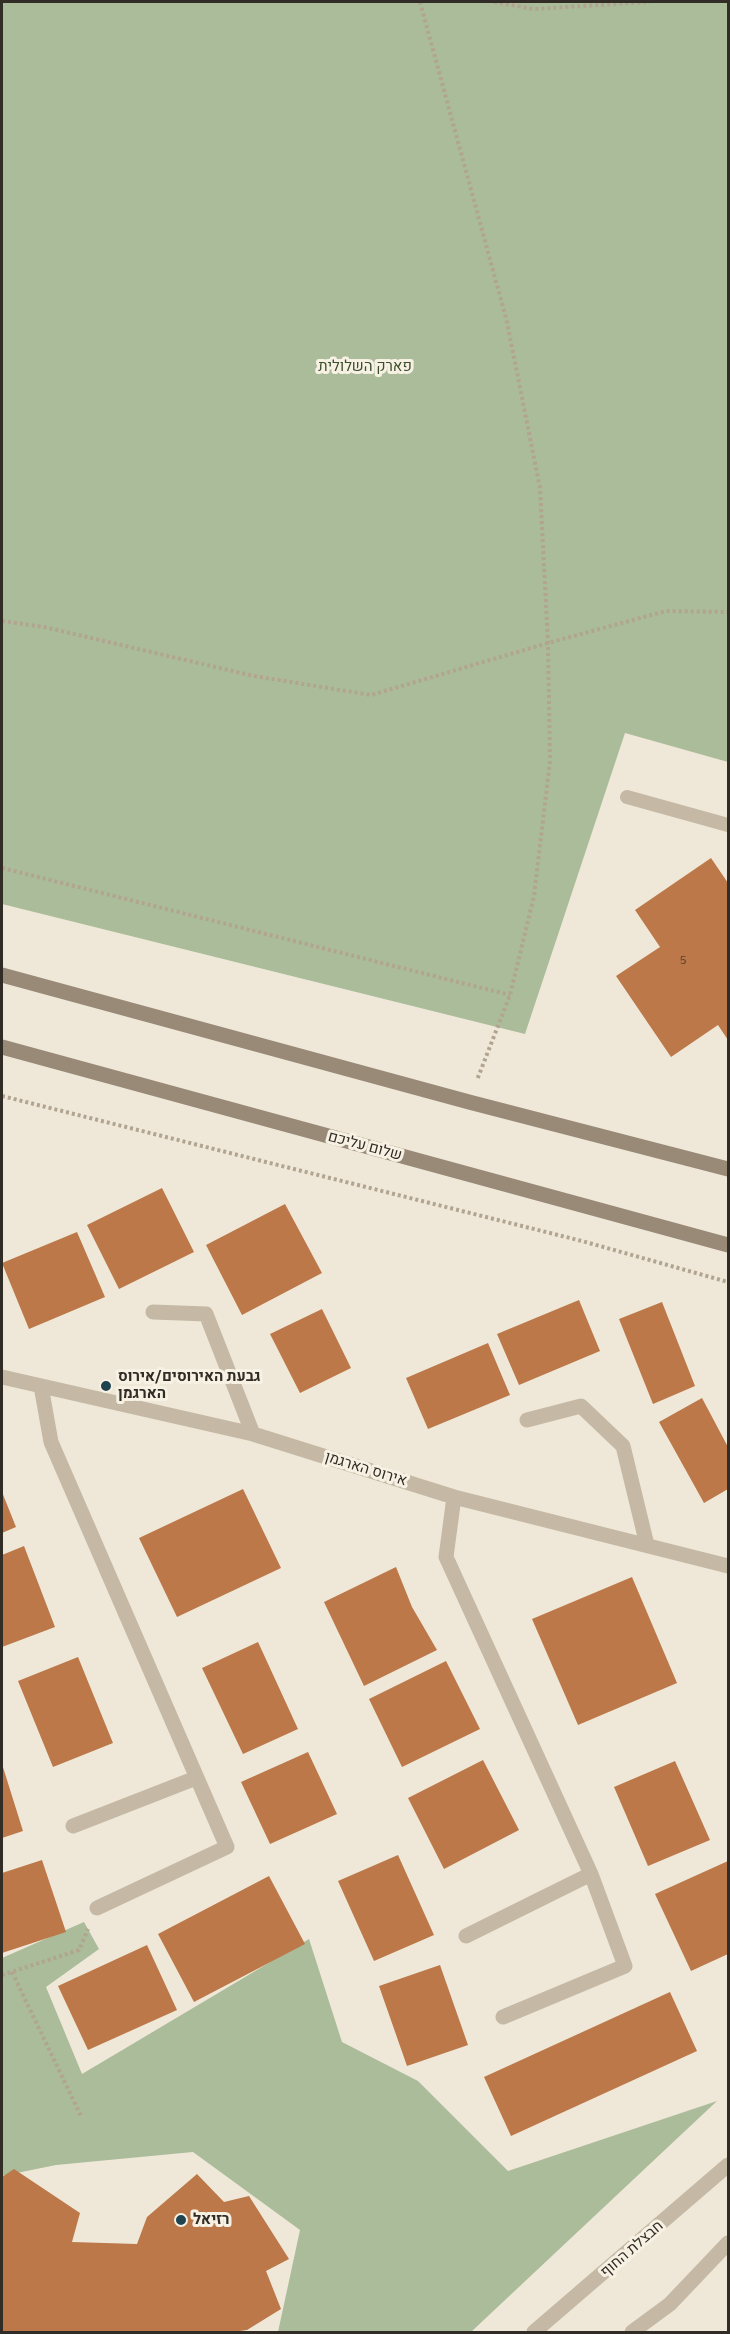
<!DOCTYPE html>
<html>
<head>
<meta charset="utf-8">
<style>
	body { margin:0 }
	#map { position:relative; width:730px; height:2334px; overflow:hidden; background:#efe8d8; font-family:"IBM Plex Sans",sans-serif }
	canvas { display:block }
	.frame { position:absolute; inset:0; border:3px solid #322c26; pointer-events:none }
</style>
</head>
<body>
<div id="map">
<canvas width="730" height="2334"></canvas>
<div class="frame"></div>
</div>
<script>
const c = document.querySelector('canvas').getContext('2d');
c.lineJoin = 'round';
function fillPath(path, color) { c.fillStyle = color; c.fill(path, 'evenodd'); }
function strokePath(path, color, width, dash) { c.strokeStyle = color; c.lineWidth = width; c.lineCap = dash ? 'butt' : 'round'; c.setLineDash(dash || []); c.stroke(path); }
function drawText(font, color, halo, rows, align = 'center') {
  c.font = font + ' "IBM Plex Sans",Heebo,sans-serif'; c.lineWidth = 6; c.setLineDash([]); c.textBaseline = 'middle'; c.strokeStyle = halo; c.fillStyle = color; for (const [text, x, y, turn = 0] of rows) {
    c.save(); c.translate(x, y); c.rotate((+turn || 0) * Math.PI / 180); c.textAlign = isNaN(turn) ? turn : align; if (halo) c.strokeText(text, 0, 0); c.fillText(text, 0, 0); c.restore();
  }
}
const green = new Path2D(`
	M 2,2 L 728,2 L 728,762 L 625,733 L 525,1034 L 2,904 Z
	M 84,1922 L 99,1949 L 46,1987 L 82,2074 L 309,1939 L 342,2042 L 418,2081 L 508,2171 L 717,2101 L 471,2332 L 278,2332 L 300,2230 L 193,2152 L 56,2165 L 2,2176 L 2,1958 Z`);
const building = new Path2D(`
	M 711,858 L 728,883 L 728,1040 L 718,1025 L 671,1057 L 616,976 L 660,947 L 635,910 Z
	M 162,1188 L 194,1252 L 119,1289 L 87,1225 Z
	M 285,1204 L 322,1273 L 242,1315 L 206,1245 Z
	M 77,1232 L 105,1297 L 29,1329 L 2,1263 Z
	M 579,1300 L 600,1351 L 519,1385 L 497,1334 Z
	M 662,1302 L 695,1386 L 653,1404 L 619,1319 Z
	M 322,1309 L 351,1368 L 300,1393 L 270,1334 Z
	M 488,1343 L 510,1395 L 428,1429 L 406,1378 Z
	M 702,1398 L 728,1447 L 728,1489 L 704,1503 L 659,1422 Z
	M 243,1489 L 281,1568 L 177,1617 L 139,1538 Z
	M 2,1492 L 16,1527 L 2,1533 Z
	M 24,1546 L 55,1627 L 2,1647 L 2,1555 Z
	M 396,1567 L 412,1607 L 437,1650 L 364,1686 L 324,1602 Z
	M 632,1577 L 677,1683 L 578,1725 L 532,1619 Z
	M 258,1642 L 298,1729 L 243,1754 L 202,1668 Z
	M 78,1657 L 113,1743 L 53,1767 L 18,1681 Z
	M 446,1661 L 480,1729 L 402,1767 L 369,1699 Z
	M 308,1752 L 337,1814 L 270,1844 L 241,1782 Z
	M 483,1760 L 519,1830 L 444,1869 L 408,1798 Z
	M 675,1761 L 710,1840 L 648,1866 L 614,1787 Z
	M 2,1764 L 23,1831 L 2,1838 Z
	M 398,1855 L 434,1935 L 374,1961 L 338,1881 Z
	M 42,1860 L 66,1932 L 2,1953 L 2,1873 Z
	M 728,1861 L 728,1954 L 691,1971 L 655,1894 Z
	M 269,1876 L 305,1944 L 194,2002 L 158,1934 Z
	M 147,1945 L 177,2010 L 88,2050 L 58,1986 Z
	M 440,1965 L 468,2045 L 407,2066 L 379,1986 Z
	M 670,1992 L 697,2051 L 511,2136 L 484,2077 Z
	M 14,2169 L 80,2213 L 72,2242 L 137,2244 L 147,2217 L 197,2174 L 224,2202 L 249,2196 L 289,2259 L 266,2271 L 281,2309 L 247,2330 L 233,2332 L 2,2332 L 2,2177 Z`);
const path = new Path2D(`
	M 420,2 L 507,322 L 540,488 L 548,643 L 550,761 L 534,896 L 510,995 L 477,1080
	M 494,2 L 534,9 L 650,2
	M 2,621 L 44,627 L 254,676 L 371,695 L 548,643 L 666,611 L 728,612
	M 2,868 L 510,995
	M 2,1096 L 582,1241 L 728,1282
	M 12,1972 L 81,2116
	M 2,1975 L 79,1950 L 88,1929`);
const service = new Path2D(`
	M 627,797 L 728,825`);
const minor = new Path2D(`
	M 153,1312 L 206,1314 L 253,1434
	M 2,1377 L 253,1434 L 454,1497 L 728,1566
	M 41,1386 L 51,1442 L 227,1847 L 97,1908
	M 527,1420 L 581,1406 L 623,1446 L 647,1545
	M 454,1497 L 446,1557 L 591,1874 L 625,1966 L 503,2017
	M 73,1826 L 196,1778
	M 466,1936 L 591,1874`);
const tertiary = new Path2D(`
	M 534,2332 L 728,2165
	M 632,2332 L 670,2304 L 728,2243`);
const secondary = new Path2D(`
	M 2,975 L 469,1102 L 728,1169
	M 2,1047 L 728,1245`);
const markers = [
	[106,1386,6,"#1f4450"],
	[181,2220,6,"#1f4450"]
];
const numberNames = [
	["5",683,961]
];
const parkNames = [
	["פארק השלולית",365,367]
];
const streetNames = [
	["שלום עליכם",365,1146,15],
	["אירוס הארגמן",366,1469,17],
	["חבצלת החוף",632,2249,-41]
];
const poiNames = [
	["גבעת האירוסים/אירוס",118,1377],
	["הארגמן",118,1394],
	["רזיאל",193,2220]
];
fillPath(green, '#abbc9a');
fillPath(building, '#bc7848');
strokePath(path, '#b1a490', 4, [3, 3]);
strokePath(service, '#c5b9a5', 14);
strokePath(minor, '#c5b9a5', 15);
strokePath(tertiary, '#c5b9a5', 15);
strokePath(secondary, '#998977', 15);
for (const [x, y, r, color] of markers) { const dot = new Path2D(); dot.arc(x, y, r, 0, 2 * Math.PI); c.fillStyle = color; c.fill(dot); strokePath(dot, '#f7f1e4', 2); }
drawText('12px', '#543f2e', null, numberNames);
drawText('15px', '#3c4e2c', '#f7f1e4', parkNames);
drawText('15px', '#322c26', '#f7f1e4', streetNames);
drawText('bold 15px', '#322c26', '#f7f1e4', poiNames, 'left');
</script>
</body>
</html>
